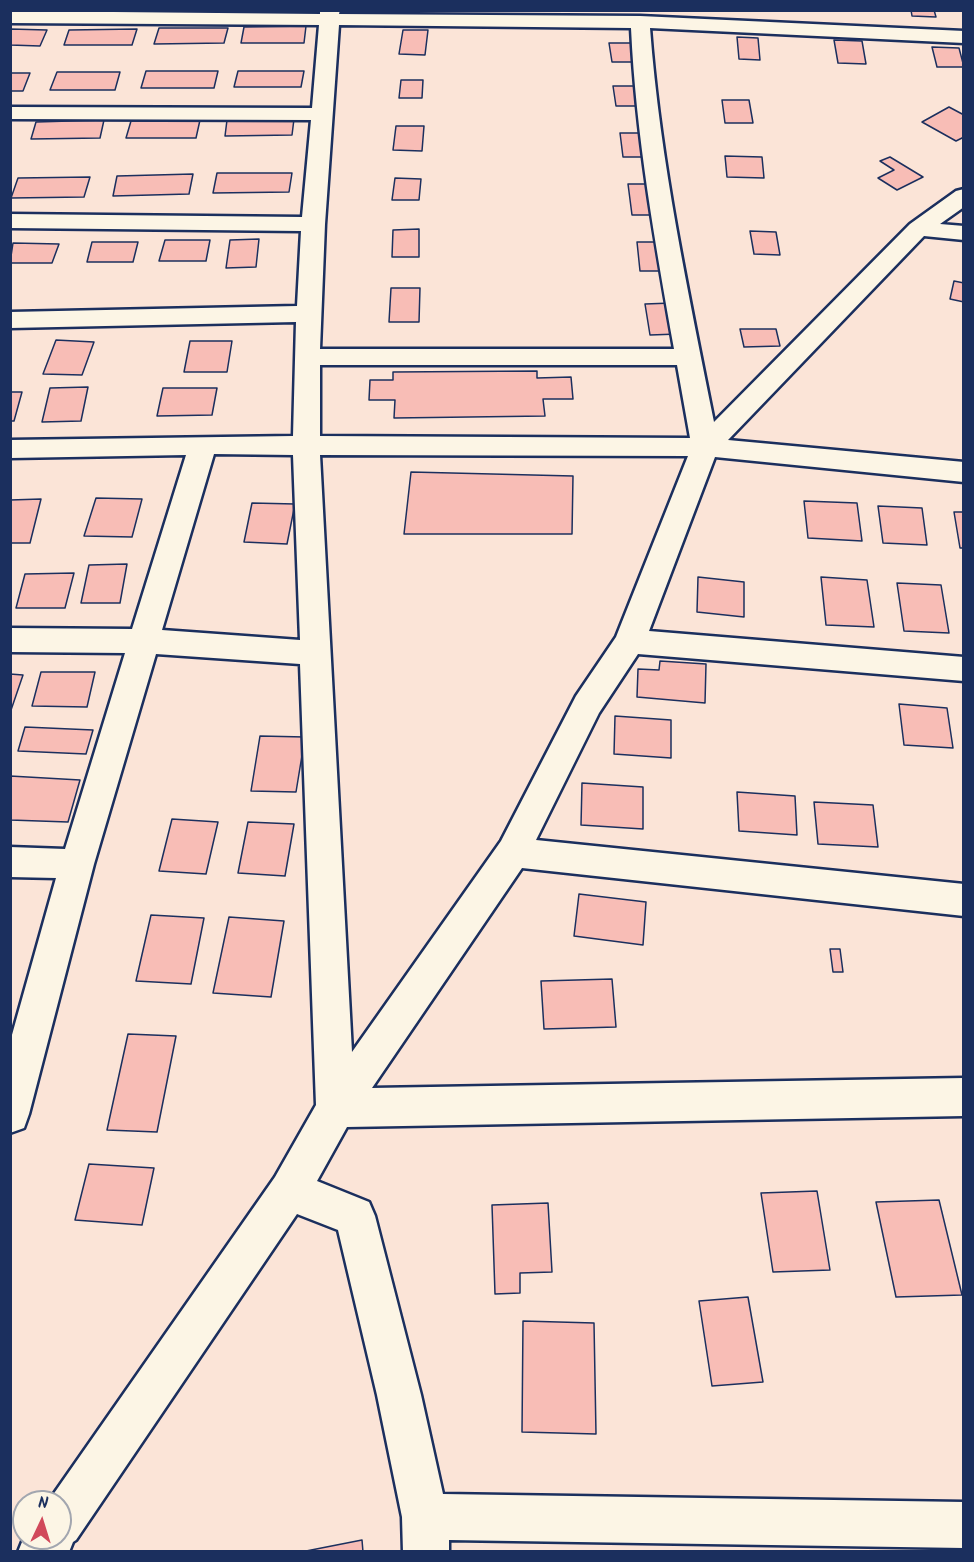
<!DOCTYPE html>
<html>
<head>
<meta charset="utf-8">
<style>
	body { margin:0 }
	#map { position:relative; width:974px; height:1562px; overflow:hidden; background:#fbe4d7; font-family:Kalam,sans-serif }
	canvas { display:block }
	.frame { position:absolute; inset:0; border:12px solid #1b2f5e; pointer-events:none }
	.north { position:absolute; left:12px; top:1490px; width:60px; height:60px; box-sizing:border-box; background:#fcf5e5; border:2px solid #a2a6af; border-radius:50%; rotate:4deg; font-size:16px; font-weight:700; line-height:24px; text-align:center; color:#1b2f5e }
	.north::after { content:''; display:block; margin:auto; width:21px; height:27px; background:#d1495b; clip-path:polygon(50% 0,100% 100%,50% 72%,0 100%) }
</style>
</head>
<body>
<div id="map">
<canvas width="974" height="1562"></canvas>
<div class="frame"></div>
<div class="north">N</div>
</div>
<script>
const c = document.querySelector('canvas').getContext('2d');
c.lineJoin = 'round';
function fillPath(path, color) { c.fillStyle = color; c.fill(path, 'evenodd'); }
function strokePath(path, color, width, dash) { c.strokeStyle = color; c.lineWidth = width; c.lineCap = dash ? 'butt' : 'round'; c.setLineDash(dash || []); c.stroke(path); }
const building = new Path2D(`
	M 911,10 L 934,10 L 936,17 L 912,16 Z
	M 306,26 L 304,43 L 241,43 L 244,27 Z
	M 159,28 L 228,28 L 224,43 L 154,44 Z
	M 10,29 L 47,30 L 40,46 L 10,45 Z
	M 137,29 L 132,45 L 64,45 L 69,30 Z
	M 403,30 L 428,30 L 425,55 L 399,54 Z
	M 737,37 L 758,38 L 760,60 L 739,59 Z
	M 834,40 L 862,41 L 866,64 L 838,63 Z
	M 609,43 L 632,43 L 635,62 L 612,62 Z
	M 932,47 L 959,48 L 964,67 L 937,67 Z
	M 146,71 L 218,71 L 214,88 L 141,88 Z
	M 238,71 L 304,71 L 301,87 L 234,87 Z
	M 57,72 L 120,72 L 115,90 L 50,90 Z
	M 10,73 L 30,73 L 23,91 L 10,91 Z
	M 401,80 L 423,80 L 422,98 L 399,98 Z
	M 613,86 L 641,86 L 644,106 L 616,106 Z
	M 722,100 L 749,100 L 753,123 L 725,123 Z
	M 949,107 L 964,115 L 964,137 L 956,141 L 922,122 Z
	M 294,119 L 292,135 L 225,136 L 227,120 Z
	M 104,120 L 100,138 L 31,139 L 36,122 Z
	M 200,120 L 196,138 L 126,138 L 131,121 Z
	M 396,126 L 424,126 L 422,151 L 393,150 Z
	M 620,133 L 649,133 L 653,157 L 623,157 Z
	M 725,156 L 762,157 L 764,178 L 727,177 Z
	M 890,157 L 923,177 L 897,190 L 878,178 L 894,170 L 880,161 Z
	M 217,173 L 292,173 L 289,192 L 213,193 Z
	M 193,174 L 189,194 L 113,196 L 117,176 Z
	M 90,177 L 84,197 L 11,198 L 18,178 Z
	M 395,178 L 421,179 L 419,200 L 392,200 Z
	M 628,184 L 653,184 L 657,215 L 632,215 Z
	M 419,229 L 419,257 L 392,257 L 393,230 Z
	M 750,231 L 776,232 L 780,255 L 754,254 Z
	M 259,239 L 256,267 L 226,268 L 230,240 Z
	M 165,240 L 210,240 L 206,261 L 159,261 Z
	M 92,242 L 138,242 L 133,262 L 87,262 Z
	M 637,242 L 664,242 L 668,271 L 640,271 Z
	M 13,243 L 59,244 L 52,263 L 10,263 Z
	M 954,281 L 964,283 L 964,302 L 950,299 Z
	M 391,288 L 420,288 L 419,322 L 389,322 Z
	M 672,303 L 678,334 L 650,335 L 645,304 Z
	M 740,329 L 776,329 L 780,346 L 744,347 Z
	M 56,340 L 94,342 L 82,375 L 43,374 Z
	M 190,341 L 232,341 L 227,372 L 184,372 Z
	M 537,371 L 537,378 L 571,377 L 573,399 L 543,399 L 545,416 L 394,418 L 395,400 L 369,400 L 370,380 L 393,380 L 393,372 Z
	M 88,387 L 81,421 L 42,422 L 50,388 Z
	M 163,388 L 217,388 L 212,415 L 157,416 Z
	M 10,392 L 22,392 L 14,421 L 10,421 Z
	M 411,472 L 573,476 L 572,534 L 404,534 Z
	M 96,498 L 142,499 L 132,537 L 84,536 Z
	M 41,499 L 30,543 L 10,543 L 10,500 Z
	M 804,501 L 857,503 L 862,541 L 808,538 Z
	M 252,503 L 295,504 L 287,544 L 244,542 Z
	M 878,506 L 922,508 L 927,545 L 883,543 Z
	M 954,512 L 964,512 L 964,548 L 960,548 Z
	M 127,564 L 120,603 L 81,603 L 89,565 Z
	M 74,573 L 65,608 L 16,608 L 25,574 Z
	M 698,577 L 744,582 L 744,617 L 697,612 Z
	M 821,577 L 867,580 L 874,627 L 826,625 Z
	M 897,583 L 941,585 L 949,633 L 904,631 Z
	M 660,661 L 706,664 L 705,703 L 637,697 L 638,669 L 659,670 Z
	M 41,672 L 95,672 L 87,707 L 32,706 Z
	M 10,674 L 23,675 L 10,713 Z
	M 899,704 L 947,708 L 953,748 L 904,745 Z
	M 615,716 L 671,720 L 671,758 L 614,754 Z
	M 25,727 L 93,730 L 86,754 L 18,751 Z
	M 260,736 L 305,737 L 296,792 L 251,791 Z
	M 10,776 L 80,780 L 68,822 L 10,820 Z
	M 582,783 L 643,787 L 643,829 L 581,825 Z
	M 737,792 L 795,796 L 797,835 L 739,831 Z
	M 814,802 L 873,805 L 878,847 L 818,844 Z
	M 172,819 L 218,822 L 206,874 L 159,871 Z
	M 248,822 L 294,824 L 285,876 L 238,873 Z
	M 579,894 L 646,902 L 643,945 L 574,936 Z
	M 151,915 L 204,918 L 191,984 L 136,981 Z
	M 229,917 L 284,921 L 271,997 L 213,993 Z
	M 830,949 L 840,949 L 843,972 L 833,972 Z
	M 612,979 L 616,1027 L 544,1029 L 541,981 Z
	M 128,1034 L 176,1036 L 157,1132 L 107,1130 Z
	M 89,1164 L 154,1168 L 142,1225 L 75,1220 Z
	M 817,1191 L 830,1270 L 773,1272 L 761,1193 Z
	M 939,1200 L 962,1295 L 896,1297 L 876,1202 Z
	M 548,1203 L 552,1272 L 520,1273 L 520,1293 L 495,1294 L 492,1205 Z
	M 748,1297 L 763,1382 L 712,1386 L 699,1301 Z
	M 523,1321 L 594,1323 L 596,1434 L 522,1432 Z
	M 362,1540 L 363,1552 L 301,1552 Z`);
const minor = new Path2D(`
	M 320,10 L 340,10 L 339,14 L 640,16 L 964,31 L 964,43 L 650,28 C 660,161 688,291 714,422 L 910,224 L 956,191 L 964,189 L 964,207 L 940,224 L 964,226 L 964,240 L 924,236 L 728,440 L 964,462 L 964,482 L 715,457 L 649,631 L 964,657 L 964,681 L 638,654 L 599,713 L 536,840 L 964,884 L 964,916 L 522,868 L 372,1088 L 964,1078 L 964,1116 L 347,1127 L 317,1181 L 369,1202 L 375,1216 L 421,1395 L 443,1494 L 964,1502 L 964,1548 L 449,1540 L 449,1552 L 403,1552 L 402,1517 L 377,1395 L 338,1230 L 297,1214 L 76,1540 L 73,1542 L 69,1552 L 18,1552 L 24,1537 L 60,1538 L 60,1502 L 48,1502 L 275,1177 L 316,1105 L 300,664 L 156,654 L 94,864 L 29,1114 L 24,1128 L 10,1133 L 10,1042 L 56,878 L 10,877 L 10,847 L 65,849 L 125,653 L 10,652 L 10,628 L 132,629 L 186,455 L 10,458 L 10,440 L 293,436 L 296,322 L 10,328 L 10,312 L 297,306 L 301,231 L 10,228 L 10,214 L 302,217 L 311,120 L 10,119 L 10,107 L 312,108 L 319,25 L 10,23 L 10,11 L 320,14 ZM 339,25 L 631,28 C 636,136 655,242 674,349 L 320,349 L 325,224 ZM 320,365 L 677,365 L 690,438 L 320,436 ZM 214,454 L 293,455 L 300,640 L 162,630 ZM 320,455 L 688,456 L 616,637 L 576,696 L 501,841 L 352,1052 Z`);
fillPath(building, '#f8bdb6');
strokePath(building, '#1b2f5e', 1.5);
strokePath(minor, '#1b2f5e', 5);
fillPath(minor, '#fcf5e5');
</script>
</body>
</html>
